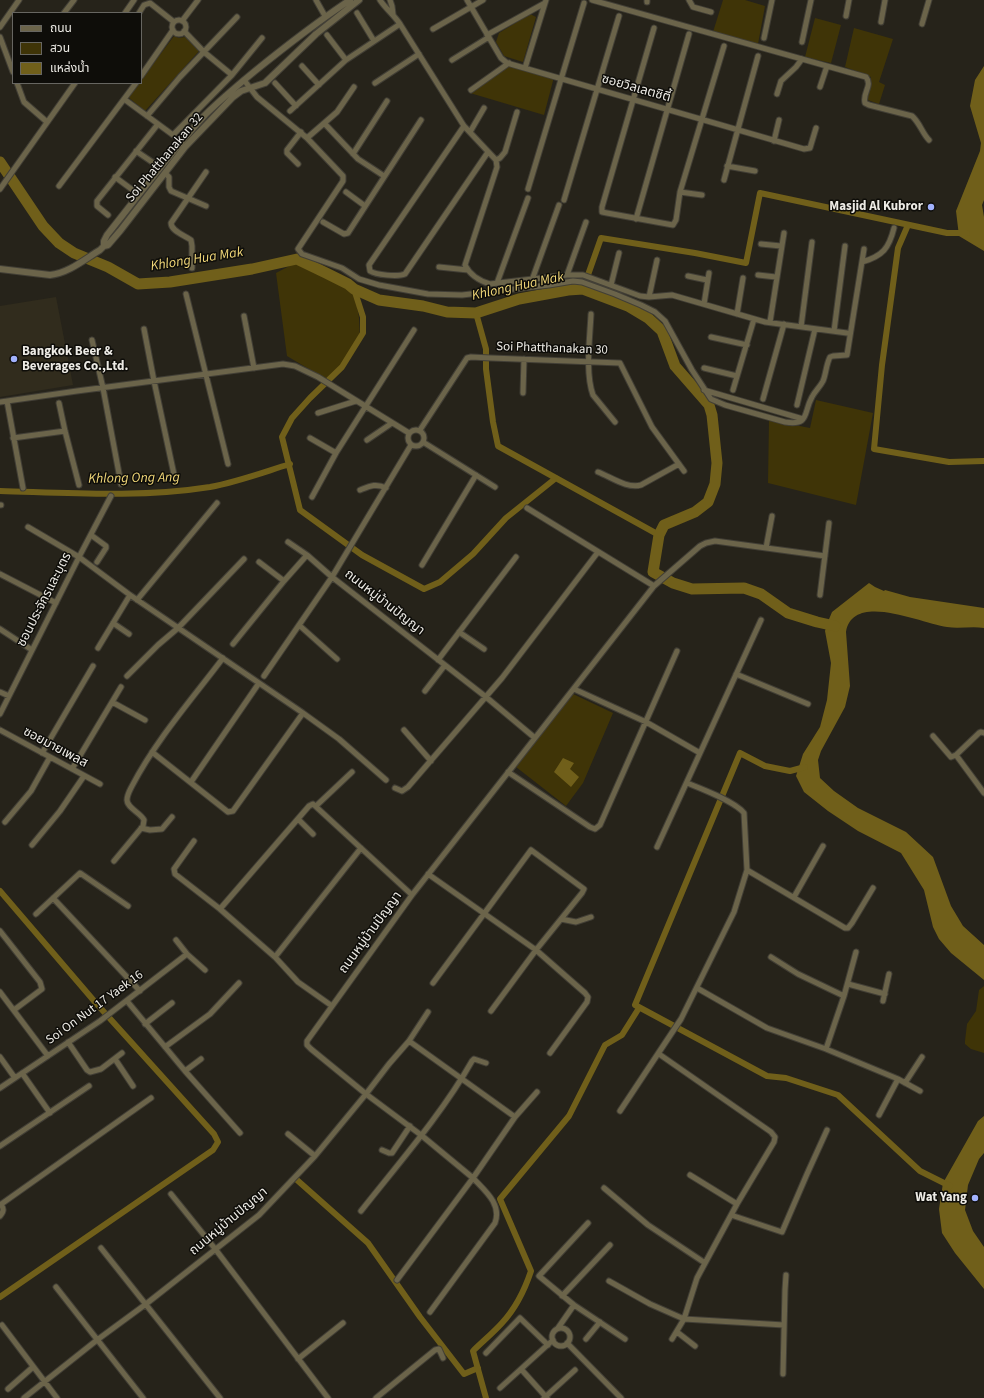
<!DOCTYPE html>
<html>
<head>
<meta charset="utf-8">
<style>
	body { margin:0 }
	#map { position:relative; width:984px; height:1398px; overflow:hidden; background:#26231a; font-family:"Source Sans 3","Noto Sans Thai",sans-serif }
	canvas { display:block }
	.legend { position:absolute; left:12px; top:12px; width:130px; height:72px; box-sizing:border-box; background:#0e0d09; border:1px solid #676661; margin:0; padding:5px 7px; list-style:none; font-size:12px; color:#edebe5 }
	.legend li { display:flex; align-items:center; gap:8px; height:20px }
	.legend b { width:20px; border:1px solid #676661 }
</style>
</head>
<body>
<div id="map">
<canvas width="984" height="1398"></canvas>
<ul class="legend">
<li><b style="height:5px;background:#6b644a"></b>ถนน</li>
<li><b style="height:11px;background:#3f3407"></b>สวน</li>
<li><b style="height:11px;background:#705f1a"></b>แหล่งน้ำ</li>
</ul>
</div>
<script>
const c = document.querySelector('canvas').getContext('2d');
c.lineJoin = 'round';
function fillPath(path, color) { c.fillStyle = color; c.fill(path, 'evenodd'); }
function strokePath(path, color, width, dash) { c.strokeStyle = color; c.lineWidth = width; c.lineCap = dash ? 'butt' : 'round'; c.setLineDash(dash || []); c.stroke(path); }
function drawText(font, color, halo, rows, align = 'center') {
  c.font = font + ' "Source Sans 3","Noto Sans Thai",sans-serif'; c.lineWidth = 3; c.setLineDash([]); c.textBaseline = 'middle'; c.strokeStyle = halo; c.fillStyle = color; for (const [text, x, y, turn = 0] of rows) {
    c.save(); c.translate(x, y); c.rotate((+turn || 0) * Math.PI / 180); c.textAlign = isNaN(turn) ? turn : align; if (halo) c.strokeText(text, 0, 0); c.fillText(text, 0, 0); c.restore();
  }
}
const built = new Path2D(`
	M 56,297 L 73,385 L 0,397 L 0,306 Z`);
const green = new Path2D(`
	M 723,0 L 745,0 L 765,6 L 758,44 L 713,32 Z
	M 530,14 L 536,17 L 523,62 L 504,56 L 496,42 L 499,33 Z
	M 815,18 L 841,25 L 831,63 L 805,57 Z
	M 854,28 L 893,39 L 879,82 L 885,85 L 879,104 L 865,99 L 871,77 L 845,67 Z
	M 174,36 L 179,38 L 185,37 L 199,51 L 145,111 L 128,97 L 139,83 L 141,83 L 141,80 Z
	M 509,65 L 554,77 L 544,115 L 470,93 Z
	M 295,263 L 326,273 L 355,293 L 359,318 L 360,339 L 329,381 L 287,356 L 276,273 Z
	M 816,400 L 873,413 L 856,505 L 768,483 L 769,420 L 810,428 Z
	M 573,694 L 613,713 L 583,783 L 566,806 L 516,767 Z
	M 984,986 L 984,1053 L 971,1049 L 965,1044 L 965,1041 L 967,1024 L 976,1011 L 979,990 Z`);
const water = new Path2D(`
	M 984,66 L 984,200 L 982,205 L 984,217 L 984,251 L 959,236 L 956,211 L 980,151 L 981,143 L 970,106 L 975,80 Z
	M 869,583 L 875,587 L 884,591 L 885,590 L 910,597 L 984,608 L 984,628 C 972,626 959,629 947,627 C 922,624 853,591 846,632 L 850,686 L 845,707 L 821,751 L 818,760 L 820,778 L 834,791 L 858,808 L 906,832 L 933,857 L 951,906 L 963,926 L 984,945 L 984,980 L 951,953 L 939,939 L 933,927 L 924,890 L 901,853 L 858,831 L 828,811 L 804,792 L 796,776 L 803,754 L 820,727 L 827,700 L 831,663 L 825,631 L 827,624 L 832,612 Z
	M 563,758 L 574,763 L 570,769 L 579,777 L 571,787 L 554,772 Z
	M 984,1116 L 984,1153 L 979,1159 L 968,1185 L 965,1210 L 973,1231 L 984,1247 L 984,1289 L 955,1253 L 942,1233 L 939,1209 L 943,1183 L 978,1121 Z`);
const canal = new Path2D(`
	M 908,225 L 898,248 L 882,365 L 874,449 L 949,462 L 984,461
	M 354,289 L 363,317 L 363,333 L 342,367 L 310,398 L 292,418 L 282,437 L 300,510 L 362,555 L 424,589 L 440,582 L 473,554 L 506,518 L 556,478
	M 583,289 L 601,238 L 695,253 L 746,263 L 760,193 L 947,233 L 967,233
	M 476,313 L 486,349 L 486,369 L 493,422 L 498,446 L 659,535
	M 0,491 C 70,493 141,498 210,487 C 237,482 264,472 290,464
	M 805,767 L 790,771 L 765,766 L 740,753 L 635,1005 L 767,1076 L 786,1078 L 838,1095 L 920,1171 L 950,1186
	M 0,891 L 95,1002 L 214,1134 L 218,1142 L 213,1150 L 0,1297
	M 297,1180 L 368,1243 L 420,1317 L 464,1374 L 478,1368
	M 486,1398 L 473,1351 C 482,1342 493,1333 502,1323 C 515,1309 525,1289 531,1271 L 500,1199 L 569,1116 L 605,1045 L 622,1035 L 639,1008`);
const river = new Path2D(`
	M 0,162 L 43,226 L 59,243 L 74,253 L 108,267 L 138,284 L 170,282 L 252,269 L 297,259 L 326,273 L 348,284 L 354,289 L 379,300 L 423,306 L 447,312 L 476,313 L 519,299 L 568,290 L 583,289 L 628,306 L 648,318 L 662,331 L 675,366 L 709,405 L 712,415 L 717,463 L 715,484 L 708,502 L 695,512 L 664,525 L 659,535 L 653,572 L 673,583 L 692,589 L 744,588 L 761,594 L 788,613 L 817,622 L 835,626`);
const minor = new Path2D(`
	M 316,0 L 325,16
	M 380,0 C 386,9 394,15 400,24 L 464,126 L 496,160 L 497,167 L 465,265 C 470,275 480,281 490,284 L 567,275 L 583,275 L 640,296 L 649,297 L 672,295 L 765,322 L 847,333
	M 390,0 L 392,6 L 393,14
	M 467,0 L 501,58 L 507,63 L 804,149 L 810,148 L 816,128
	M 592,0 L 866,77 C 873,86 862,93 865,103 L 869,105 L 912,116 C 920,123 922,133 929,140
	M 689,0 L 693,7 L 711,12
	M 647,2 L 647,0
	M 64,13 L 74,0
	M 125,13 L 134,0
	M 139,13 L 144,5 L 150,3 L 174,22
	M 357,13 L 374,41
	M 846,16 L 849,0
	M172 27a7 7 0 1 1 14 0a7 7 0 1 1-14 0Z
	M 182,21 L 198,0
	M 881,22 L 885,0
	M 922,24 L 929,0
	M 0,27 L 19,0
	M 654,28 L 602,207 L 602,212 L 607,213 L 673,225 L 676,220 L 680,192 L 724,46
	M 433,29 L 483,0
	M 184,31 L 204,52 L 232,75
	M 327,35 L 346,60
	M 487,35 L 545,3
	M 0,37 L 13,72
	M 764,38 L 772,0
	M 802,42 L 811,0
	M 452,60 L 489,37
	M 302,66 L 319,85
	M 525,68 L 546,0
	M 141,76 L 173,30
	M 244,80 L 257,97 L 307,138 L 343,176 L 343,181 L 298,249 L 302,254 L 342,268 L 359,279 L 379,285 L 428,294 L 462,295 L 549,285 L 573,281 L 582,282 L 615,294 L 641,305 L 655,312 L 665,321 L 692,370 L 711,399 L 725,405 L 785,422 C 810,426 803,413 812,397 C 815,391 820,387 823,381 C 826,374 826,365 830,357 L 833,356 L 847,355 L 864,249
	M 17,83 L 24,102 L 47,122
	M 275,83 L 296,106
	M 375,83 L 419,54
	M 820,87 L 827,66
	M 471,90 L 509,63
	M 777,94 L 781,81 L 796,67 L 802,59
	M 124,99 L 173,135 L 232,75 L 262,38
	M 290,111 L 346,60 L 400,24
	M 147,116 L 180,77 L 237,17
	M 325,124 L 358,159 L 384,176
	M 464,126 L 369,265 L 370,271 C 376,275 398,277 405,274 L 488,152
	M 470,132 L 484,108
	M 307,138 L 337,112 L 354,87
	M 774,141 L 779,120
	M 136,151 L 155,164
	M 353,154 L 387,101
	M 496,160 L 500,158 L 505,152 L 517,112
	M 298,164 L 287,153 L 287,150 L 301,132
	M 727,166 L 755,171
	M 165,173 L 169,177 L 169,187 L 171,191 L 206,206
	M 115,177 L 134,191
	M 724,180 L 758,56
	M 59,186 L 136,83
	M 0,189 L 75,83
	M 528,189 L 584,3
	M 346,192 L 365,206
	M 680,192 L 702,195
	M 564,200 L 619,16
	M 108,215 L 97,206 L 97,201 L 158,124
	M 636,219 L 689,34
	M 323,222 L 344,234 L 348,233 L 421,120
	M 761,244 L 781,246
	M 862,262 C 883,256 889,248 894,228
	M 439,267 L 468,270
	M 192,268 L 192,246 L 191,240 C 184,235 171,231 171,223 L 206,172
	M 567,275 L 586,222
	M 758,275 L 776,277
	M 688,276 L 707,280
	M 532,280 L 559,205
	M 497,283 L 528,198
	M 611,285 L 619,253
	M 186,294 L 228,464
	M 649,297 L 657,260
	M 704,304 L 709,273
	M 591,314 C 590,337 585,373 593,395 L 615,422
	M 737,314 L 743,278
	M 244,316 L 254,368
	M 770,322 L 784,233
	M 801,327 L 812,242
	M 144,329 L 154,381 L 175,479
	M 834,331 L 845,246
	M 711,337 L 747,345
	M 92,340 L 103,388 L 121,484
	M 704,368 L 737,376
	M 704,390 L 803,419
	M 733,390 L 754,319
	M 523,393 L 524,359
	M 763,399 L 784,324
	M 7,401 L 23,488
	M 0,402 L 77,391 L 283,364 L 295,366 L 318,377 L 409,433
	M 59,403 L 65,431 L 79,485
	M 797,405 L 815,329
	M 318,413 L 356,401
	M408 438a8 8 0 1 1 16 0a8 8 0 1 1-16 0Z
	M 420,430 L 467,358 L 471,357 L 491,358 L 620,363 L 652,427 L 684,471
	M 13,438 L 65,431
	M 310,438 L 336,453
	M 367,440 L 392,423
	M 423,442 L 495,487
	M 598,472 C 611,477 627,489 641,485 L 679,464
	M 360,490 C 370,486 376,483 386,488
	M 312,497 L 336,453 L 414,330
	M 0,505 L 1,505
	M 527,508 L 654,586
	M 28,527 L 79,557 L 130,595 L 303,713 L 339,739 L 386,780
	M 91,535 L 106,546 L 106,548 L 97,562
	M 766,548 L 772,516
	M 259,562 L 284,581
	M 422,565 L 476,475
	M 0,574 L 56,603
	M 820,595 L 829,523
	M 137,600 L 217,503
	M 113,623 L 129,634
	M 299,625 L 337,659
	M 0,629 L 32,650
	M 459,632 L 484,649
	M 233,644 L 284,581 L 307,555
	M 98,648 L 130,595
	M 438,660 L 516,557
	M 736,674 L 808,704
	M 127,676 L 158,645 L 178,628 L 244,559
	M 264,676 L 332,577 L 307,555 L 288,542
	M 574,689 L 646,722 L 700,753
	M 425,691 L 445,665
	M 0,692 L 9,696
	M 112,702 L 145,720
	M 0,714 L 79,557 L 111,496
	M 0,730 L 100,784
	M 404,730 L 431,761
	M 933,736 L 951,757 L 956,755 L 979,733 L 981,732 L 984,733
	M 535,738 L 654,586 L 700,546 L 706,543 L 715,541 L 825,556
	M 152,752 L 228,812 L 233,811 L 303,713
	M 42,753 L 93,666
	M 956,755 L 984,793
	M 72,769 L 121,687
	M 508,772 L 590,827 L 595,829 L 600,825 L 677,651
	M 191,782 L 259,683
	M 395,788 L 402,791 L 408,787 L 502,678 L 598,552
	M 316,806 L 352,772
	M 298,819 L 313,834
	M 5,822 L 31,791 L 50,757
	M 141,828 L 150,830 L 162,829 L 172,817
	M 194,841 L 174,869 L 175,874 L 220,909 L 275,957 L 298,982 L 332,1006
	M 32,845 L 60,811 L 84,776
	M 657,847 L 761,620
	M 114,861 L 143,826 L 144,820 C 141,813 127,808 127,800 C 127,795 130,790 132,786 C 156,740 192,699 223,658
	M 747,870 L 845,928 L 848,928 L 852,923 L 873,888
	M 428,874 L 536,950 L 585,993 L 588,997 L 587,1002 L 550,1053
	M 794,897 L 823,846
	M 53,898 L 140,991
	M 220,909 L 309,806 L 313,804 L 412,895
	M 36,914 L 80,873 L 128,906
	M 561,919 L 576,922 L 591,917
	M 0,931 L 40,982 L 42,989 L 14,1010
	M 187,954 L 205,970
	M 275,957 L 361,848
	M 771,957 L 798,974 L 844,996
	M 433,983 L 531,850 L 584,889 L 582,893 L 536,950 L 491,1011
	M 848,984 L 885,994
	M 697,988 L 767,1028 L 826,1049 L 898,1079 L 920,1091
	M 0,992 L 48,1056
	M 127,1001 L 185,1071 L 240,1133
	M 883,1001 L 889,974
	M 145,1024 L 172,1003
	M 409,1041 L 515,1117
	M 68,1042 L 87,1070 L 90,1072 L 101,1069 L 122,1053
	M 165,1047 L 210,1014 L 239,983
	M 826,1049 L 844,996 L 856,952
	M 659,1054 L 771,1132 L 775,1137 L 774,1142 L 737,1204 L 697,1278 L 684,1319 L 672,1339
	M 0,1057 L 15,1078
	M 115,1059 L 133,1086
	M 185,1071 L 201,1059
	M 22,1073 L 50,1113
	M 905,1083 L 922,1057
	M 0,1088 L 100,1021 L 187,954 L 176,940
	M 620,1111 L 681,1019 L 734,912 L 747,870 L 744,813 C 734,801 702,789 687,783
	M 879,1115 L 898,1079
	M 288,1134 L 315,1156
	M 0,1146 L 89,1086
	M 382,1150 L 389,1153 L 392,1153 L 410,1126
	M 690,1175 L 737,1204
	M 604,1188 L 648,1225 L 705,1263
	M 171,1194 L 216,1250 L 328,1398
	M 0,1205 L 151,1098
	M 361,1211 C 398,1164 442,1114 472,1061 L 474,1059 L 486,1063
	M 731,1215 L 782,1232 L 807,1174 L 827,1130
	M 0,1216 C 4,1211 4,1209 1,1204
	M 101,1248 L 220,1398
	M 397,1280 L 473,1178 L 421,1135 L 366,1094 L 389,1064 L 409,1041 L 428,1012
	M 609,1281 L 650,1304 L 684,1319 L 784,1325
	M 56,1287 L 143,1398
	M 562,1296 L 610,1245
	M 574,1305 L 625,1339
	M 430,1312 L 495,1223 C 502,1204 485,1191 473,1178 L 515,1117 L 537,1092
	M 2,1325 L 57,1398
	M552 1337a9 9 0 1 1 18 0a9 9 0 1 1-18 0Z
	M 558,1328 L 574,1305 L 539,1276 L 588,1223
	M 677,1332 L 695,1346
	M 586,1339 L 600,1322
	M 567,1343 L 621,1398
	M 486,1353 L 520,1318 L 548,1345
	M 298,1359 L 343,1323
	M 521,1369 L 547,1398
	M 783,1374 L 785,1290 L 786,1275
	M 500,1388 L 553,1340
	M 8,1389 L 33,1367
	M 24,1398 L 97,1340 L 146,1304 L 259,1215 L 315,1156 L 366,1094 L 311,1049 L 307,1045 L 307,1041 L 412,895 L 535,738 L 486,697 L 332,577 L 411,445
	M 376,1398 L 435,1350 L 439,1349 L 443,1358
	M 544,1398 L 575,1370`);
const tertiary = new Path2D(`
	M 350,0 C 317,22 286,46 255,71 C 238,85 221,99 205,115 C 170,153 139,195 107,235 L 104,241 L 104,246 L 108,245 L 120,231 L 185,147 L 233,97 L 241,91 L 265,83 L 316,34 L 359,0
	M 0,269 L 50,275 C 69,273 85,259 100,250 L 104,246`);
const markers = [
	[931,207,4,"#a2b2fd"],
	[14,359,4,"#a2b2fd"],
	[975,1198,4,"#a2b2fd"]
];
const streetNames = [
	["ซอยวิลเลตซิตี้",636,89,16],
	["Soi Phatthanakan 32",165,158,-50],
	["Soi Phatthanakan 30",552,349,2],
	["ซอนประจักรและบุตร",45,600,-63],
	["ถนนหมู่บ้านปัญญา",384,603,38],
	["ซอยมายเพลส",55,748,28],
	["ถนนหมู่บ้านปัญญา",371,933,-54],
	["Soi On Nut 17 Yaek 16",95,1008,-36],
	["ถนนหมู่บ้านปัญญา",229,1222,-40]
];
const poiNames = [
	["Masjid Al Kubror",923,207],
	["Bangkok Beer &",22,352,"left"],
	["Beverages Co.,Ltd.",22,367,"left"],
	["Wat Yang",967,1198]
];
const waterNames = [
	["Khlong Hua Mak",197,260,-9],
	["Khlong Hua Mak",518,287,-12],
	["Khlong Ong Ang",134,479,-1]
];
fillPath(built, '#312c1d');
fillPath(green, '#3f3407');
fillPath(water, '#705f1a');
strokePath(canal, '#705f1a', 6);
strokePath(river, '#705f1a', 11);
strokePath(minor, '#423f36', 7);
strokePath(tertiary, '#423f36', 8);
strokePath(minor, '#6b644a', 5);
strokePath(tertiary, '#6b644a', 6);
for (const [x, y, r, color] of markers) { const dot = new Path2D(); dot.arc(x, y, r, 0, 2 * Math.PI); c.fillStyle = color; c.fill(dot); strokePath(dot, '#0e0d09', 1.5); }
drawText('13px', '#edebe5', '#0e0d09', streetNames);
drawText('bold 13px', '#edebe5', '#0e0d09', poiNames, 'right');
drawText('italic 14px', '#f0d678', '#0e0d09', waterNames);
</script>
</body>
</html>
